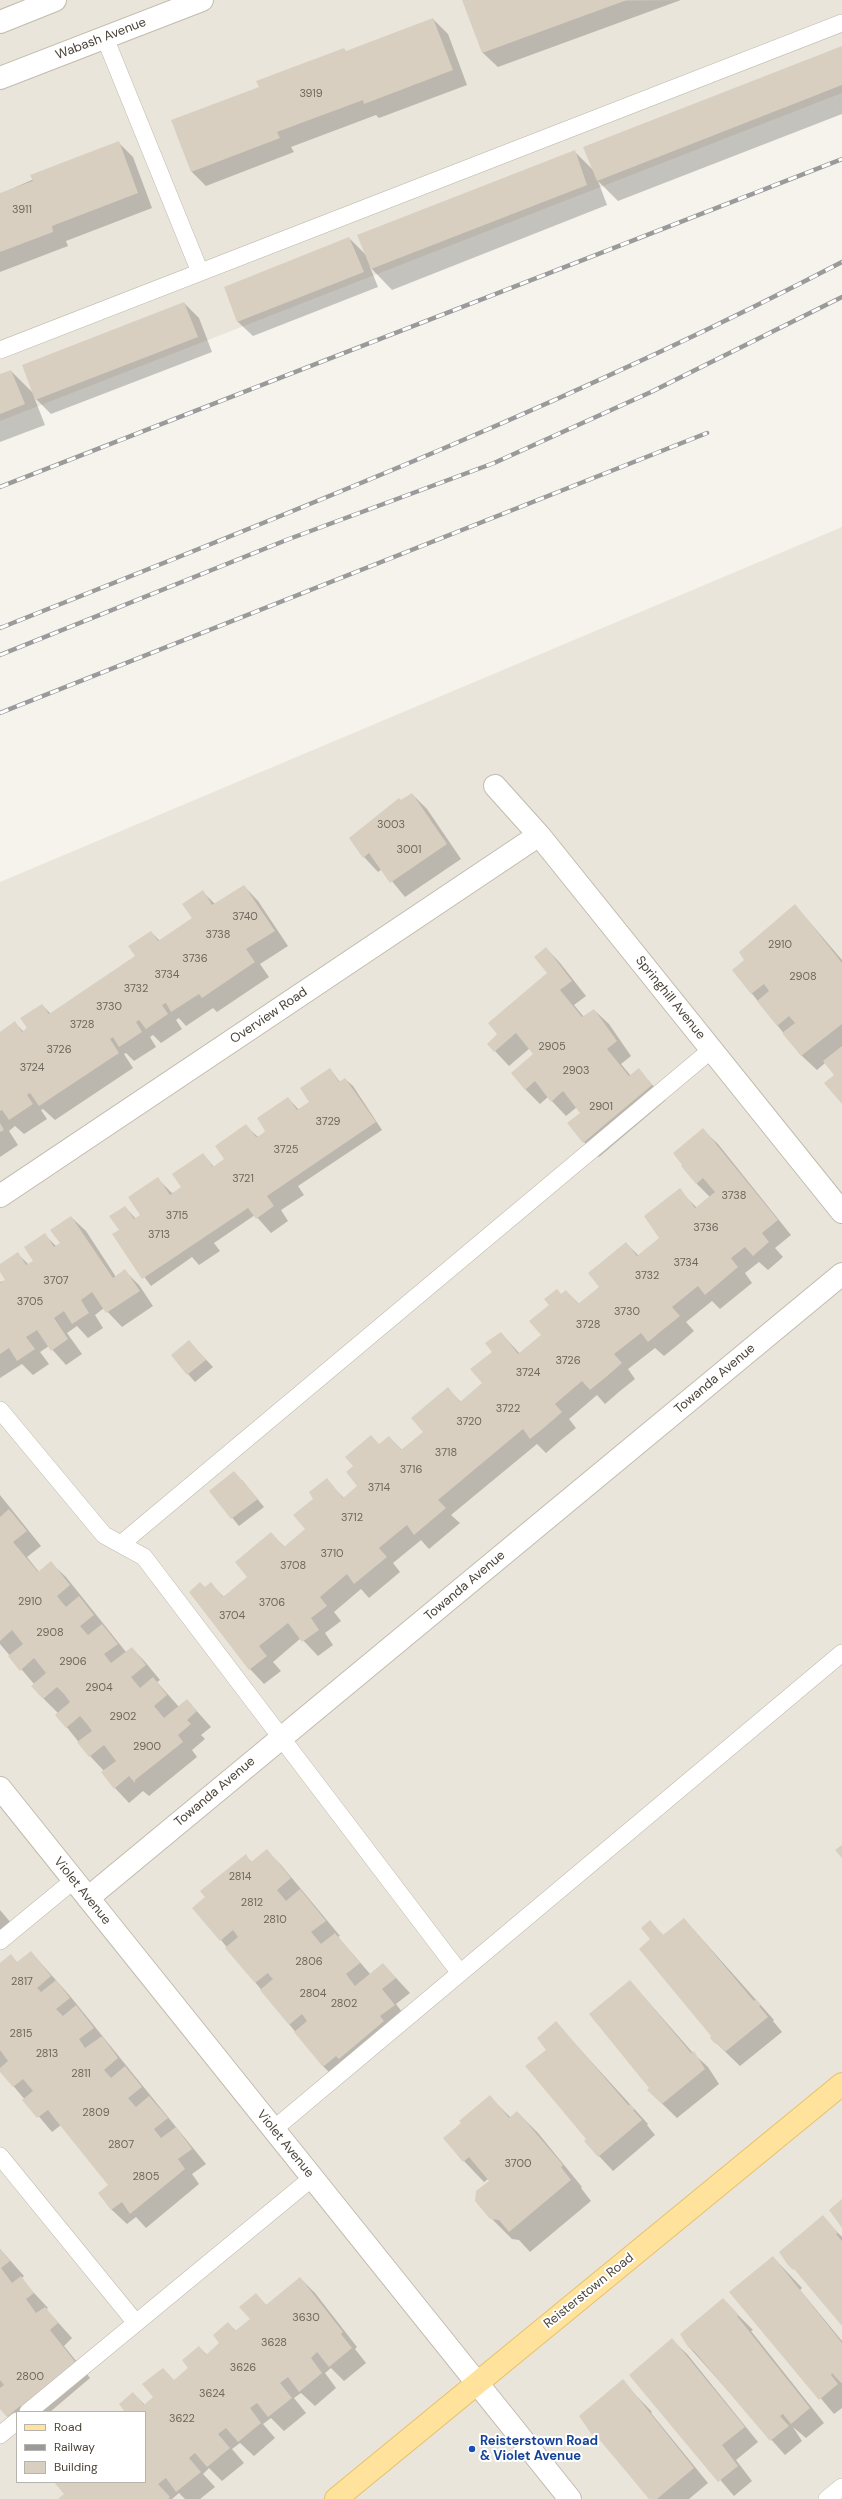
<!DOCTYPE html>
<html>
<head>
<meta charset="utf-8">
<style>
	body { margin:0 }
	#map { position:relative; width:842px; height:2499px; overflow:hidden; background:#f6f3ec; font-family:"DM Sans",sans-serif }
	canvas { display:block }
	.legend { position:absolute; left:16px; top:2411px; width:130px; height:72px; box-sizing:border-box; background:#fff; border:1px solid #b7b4b0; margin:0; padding:5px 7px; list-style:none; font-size:12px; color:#4b4439 }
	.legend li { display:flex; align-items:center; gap:8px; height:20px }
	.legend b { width:20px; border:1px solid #b7b4b0 }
</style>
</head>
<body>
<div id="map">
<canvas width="842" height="2499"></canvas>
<ul class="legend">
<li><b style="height:5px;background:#ffe39c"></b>Road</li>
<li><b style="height:5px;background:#9a9a9a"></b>Railway</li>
<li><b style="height:11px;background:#d8cfc1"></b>Building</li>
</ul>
</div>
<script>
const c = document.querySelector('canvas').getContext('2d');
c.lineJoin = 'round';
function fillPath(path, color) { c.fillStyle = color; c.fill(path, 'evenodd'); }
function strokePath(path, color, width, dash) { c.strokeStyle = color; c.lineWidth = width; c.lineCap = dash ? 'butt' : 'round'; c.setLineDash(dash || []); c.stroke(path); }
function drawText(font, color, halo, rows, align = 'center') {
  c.font = font + ' "DM Sans",sans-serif'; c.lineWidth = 4; c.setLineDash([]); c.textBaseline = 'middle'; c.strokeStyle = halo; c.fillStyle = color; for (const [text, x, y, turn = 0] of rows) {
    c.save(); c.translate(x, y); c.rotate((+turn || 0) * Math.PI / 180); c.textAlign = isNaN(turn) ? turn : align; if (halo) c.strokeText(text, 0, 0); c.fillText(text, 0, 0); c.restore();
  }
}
const residential = new Path2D(`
	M 0,0 L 842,0 L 842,93 L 0,421 Z
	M 842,527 L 842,2499 L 0,2499 L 0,882 ZM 17,2412 L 145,2412 L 145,2482 L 17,2482 Z`);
const shadow = new Path2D(`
	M 681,0 L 498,67 L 483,53 L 463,1 Z
	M 433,19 L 448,34 L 467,85 L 379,118 L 376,115 L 291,147 L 294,152 L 206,186 L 191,171 L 260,88 Z
	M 842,47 L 842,114 L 618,201 L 598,181 L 607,205 L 392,290 L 370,267 L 378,287 L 253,336 L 238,322 L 225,288 L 349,238 L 366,255 L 574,151 L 594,171 Z
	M 118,142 L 133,157 L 152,208 L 66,241 L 68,246 L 0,272 L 0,194 Z
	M 184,303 L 199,318 L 212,352 L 51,414 L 34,397 L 45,425 L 0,442 L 0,375 L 11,371 L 34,394 Z
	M 412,794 L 427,809 L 461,859 L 405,897 L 382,869 L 378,872 L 364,857 L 402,801 Z
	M 244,886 L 258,901 L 288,946 L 260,964 L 269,977 L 217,1012 L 213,1008 L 186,1026 L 179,1018 L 176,1020 L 182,1029 L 161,1043 L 153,1035 L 150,1037 L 156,1047 L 134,1061 L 126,1053 L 124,1054 L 133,1068 L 55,1120 L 43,1109 L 41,1110 L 47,1119 L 24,1134 L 15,1126 L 9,1131 L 18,1145 L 0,1157 L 0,1033 L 15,1023 L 24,1032 L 42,1005 L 51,1014 L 137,956 L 151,932 L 160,941 L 193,919 L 202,891 L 215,904 Z
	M 795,905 L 842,960 L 842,1103 L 835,1075 L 825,1063 L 817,1070 L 802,1056 L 733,970 L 746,960 Z
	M 546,948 L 560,963 L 586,996 L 574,1005 L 584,1017 L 594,1010 L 609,1024 L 631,1056 L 621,1064 L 631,1076 L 639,1070 L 666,1100 L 599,1157 L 584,1142 L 582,1113 L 577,1107 L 566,1116 L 548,1097 L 540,1104 L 525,1089 L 534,1054 L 530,1048 L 509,1066 L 495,1051 L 499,1034 L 548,973 Z
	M 330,1069 L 340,1082 L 345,1079 L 353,1086 L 382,1130 L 298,1186 L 304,1195 L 281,1210 L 288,1221 L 271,1233 L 255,1215 L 214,1243 L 220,1251 L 199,1265 L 192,1257 L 151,1286 L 113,1234 L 120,1230 L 125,1207 L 136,1219 L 142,1215 L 158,1179 L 172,1193 L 183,1188 L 203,1154 L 214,1167 L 225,1160 L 246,1126 L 258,1137 L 267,1131 L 288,1098 L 299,1110 L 310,1102 Z
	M 703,1130 L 718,1144 L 791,1235 L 775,1248 L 783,1257 L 768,1270 L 759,1262 L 745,1273 L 752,1283 L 720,1309 L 712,1301 L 686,1322 L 694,1331 L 680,1343 L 664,1356 L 655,1348 L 628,1369 L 635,1379 L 620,1391 L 605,1404 L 597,1395 L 569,1419 L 576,1428 L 561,1440 L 546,1453 L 537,1444 L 451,1515 L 460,1523 L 429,1549 L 421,1540 L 393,1563 L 400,1572 L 369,1598 L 361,1589 L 334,1612 L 341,1621 L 325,1633 L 333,1645 L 318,1656 L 301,1638 L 273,1662 L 281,1671 L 264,1684 L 250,1669 L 205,1589 L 211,1584 L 224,1597 L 248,1577 L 271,1534 L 285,1547 L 306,1529 L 314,1499 L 326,1480 L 344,1498 L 359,1486 L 380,1445 L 389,1437 L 402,1450 L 424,1432 L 448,1389 L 461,1402 L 483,1384 L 501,1333 L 520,1354 L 542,1335 L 562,1295 L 566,1291 L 579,1304 L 601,1287 L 626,1243 L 639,1256 L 660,1239 L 679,1190 L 697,1208 L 710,1197 L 696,1183 Z
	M 71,1217 L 86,1231 L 116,1277 L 125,1271 L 139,1285 L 153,1306 L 122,1327 L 104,1308 L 95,1315 L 103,1328 L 88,1338 L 77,1326 L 67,1333 L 82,1354 L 66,1365 L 49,1346 L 40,1352 L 49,1364 L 33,1375 L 22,1364 L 0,1378 L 0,1282 L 7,1280 L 0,1270 L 0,1265 L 17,1253 L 29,1265 L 34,1261 L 45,1235 L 56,1246 L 61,1243 Z
	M 196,1349 L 213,1367 L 195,1382 L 188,1374 Z
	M 242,1480 L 264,1507 L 239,1526 L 210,1491 Z
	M 0,1495 L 41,1546 L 27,1557 L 39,1572 L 51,1563 L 66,1577 L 126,1652 L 132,1648 L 146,1663 L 160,1680 L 157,1682 L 179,1707 L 187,1700 L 211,1727 L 201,1735 L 205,1739 L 192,1750 L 197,1757 L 149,1796 L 143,1791 L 129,1803 L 115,1788 L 104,1771 L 90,1756 L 57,1715 L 59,1714 L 44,1699 L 33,1686 L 34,1684 L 0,1644 Z
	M 267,1851 L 281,1865 L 340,1936 L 338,1937 L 371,1975 L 383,1964 L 410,1993 L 396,2004 L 408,2020 L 394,2031 L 398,2036 L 354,2073 L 351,2070 L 338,2081 L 323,2066 L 221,1940 L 207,1897 L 245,1856 L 252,1862 Z
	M 0,1910 L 17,1930 L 0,1944 Z
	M 684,1919 L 774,2020 L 773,2021 L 782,2032 L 740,2066 L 711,2038 L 713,2037 L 652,1939 L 650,1922 L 664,1936 Z
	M 31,1952 L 70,1996 L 206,2164 L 192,2174 L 199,2184 L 146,2228 L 136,2217 L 127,2224 L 112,2210 L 99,2193 L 109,2185 L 61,2125 L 52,2132 L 0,2070 L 0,1965 L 11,1956 L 18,1963 Z
	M 630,1981 L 693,2053 L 708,2067 L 719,2084 L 677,2118 L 648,2090 L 650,2089 Z
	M 556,2023 L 648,2124 L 647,2125 L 655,2135 L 613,2171 L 585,2141 L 588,2139 L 548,2050 Z
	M 490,2097 L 511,2118 L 517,2112 L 538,2133 L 582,2187 L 581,2188 L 591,2201 L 530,2252 L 519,2240 L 512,2239 L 491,2218 L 490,2181 L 488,2179 L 484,2182 L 464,2161 L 463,2123 Z
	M 823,2217 L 842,2237 L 842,2325 Z
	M 0,2249 L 24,2276 L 21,2279 L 48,2308 L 46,2309 L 72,2338 L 64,2346 L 90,2378 L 50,2412 L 17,2412 L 17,2426 L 0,2408 Z
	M 773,2257 L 802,2288 L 800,2290 L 842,2341 L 842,2408 L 834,2414 L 731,2292 Z
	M 300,2278 L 315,2293 L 357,2347 L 355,2349 L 366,2363 L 344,2381 L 331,2368 L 325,2373 L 336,2388 L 315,2406 L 301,2393 L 294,2398 L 306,2413 L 284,2431 L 271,2418 L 263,2424 L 275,2438 L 254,2456 L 240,2443 L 232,2449 L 244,2463 L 222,2481 L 209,2468 L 203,2474 L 215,2487 L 200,2499 L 185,2499 L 179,2493 L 172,2499 L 60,2499 L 66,2495 L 56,2482 L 145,2482 L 145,2412 L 127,2412 L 133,2393 L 145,2405 L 190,2368 L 199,2347 L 207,2355 L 221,2343 L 228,2323 L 236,2331 L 251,2319 L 256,2294 L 267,2306 Z
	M 737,2314 L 753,2330 L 751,2331 L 824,2423 L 806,2438 L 793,2427 L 802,2441 L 785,2455 L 689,2347 Z
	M 672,2340 L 687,2354 L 758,2442 L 736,2460 L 752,2481 L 734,2496 L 631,2375 Z
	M 622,2381 L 652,2412 L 651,2413 L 708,2483 L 689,2499 L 650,2499 L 580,2416 Z`);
const building = new Path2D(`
	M 462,0 L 627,0 L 482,53 Z
	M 433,18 L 453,70 L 364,104 L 363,100 L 277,132 L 280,138 L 191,172 L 171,120 L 259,87 L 256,81 L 344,48 L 346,51 Z
	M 842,46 L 842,85 L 597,181 L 583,147 Z
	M 119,141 L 138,193 L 52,226 L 53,232 L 0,252 L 0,193 L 33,181 L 30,175 Z
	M 575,150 L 587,185 L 371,269 L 357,235 Z
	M 349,237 L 364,272 L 237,322 L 224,287 Z
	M 184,302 L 198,337 L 35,400 L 22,365 Z
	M 11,370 L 25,404 L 0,414 L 0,374 Z
	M 412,793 L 447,844 L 390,883 L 369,853 L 363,858 L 349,838 L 399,798 L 401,800 Z
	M 244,885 L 275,931 L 246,949 L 255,962 L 202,998 L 199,994 L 171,1012 L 166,1003 L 162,1005 L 168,1014 L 146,1029 L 139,1020 L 136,1022 L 142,1032 L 119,1047 L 113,1037 L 110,1039 L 119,1053 L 39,1106 L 30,1093 L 27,1095 L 33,1104 L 9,1120 L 2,1110 L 0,1111 L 0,1032 L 15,1021 L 22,1032 L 27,1028 L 20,1018 L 42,1004 L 49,1014 L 135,956 L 128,946 L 151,931 L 158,941 L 189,920 L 192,918 L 182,904 L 203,890 L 212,905 Z
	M 795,904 L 842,963 L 842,1024 L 801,1056 L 782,1033 L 795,1023 L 789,1016 L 777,1026 L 757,1001 L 769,991 L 764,984 L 751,994 L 732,970 L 744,960 L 739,952 Z
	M 546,947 L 572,981 L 560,990 L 582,1017 L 594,1009 L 617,1041 L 607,1049 L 629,1076 L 639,1068 L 652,1085 L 583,1143 L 567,1123 L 580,1113 L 563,1091 L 551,1102 L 535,1081 L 525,1090 L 511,1073 L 533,1054 L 516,1033 L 494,1052 L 487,1044 L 497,1034 L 488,1023 L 547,973 L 534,957 Z
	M 842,1046 L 842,1104 L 824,1083 L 834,1075 L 823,1061 Z
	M 330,1068 L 339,1082 L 345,1078 L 376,1122 L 267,1196 L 274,1206 L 256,1219 L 248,1208 L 142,1279 L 112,1234 L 119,1230 L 109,1216 L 125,1206 L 134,1219 L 140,1215 L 128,1197 L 158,1177 L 170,1195 L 181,1187 L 172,1174 L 203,1153 L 213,1167 L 224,1159 L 215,1146 L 246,1124 L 256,1137 L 261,1135 L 265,1131 L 257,1118 L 288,1097 L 297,1110 L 309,1102 L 300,1088 Z
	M 0,1123 L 4,1130 L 0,1132 Z
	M 703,1128 L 778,1220 L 762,1233 L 769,1242 L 753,1256 L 745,1247 L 731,1258 L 738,1267 L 705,1295 L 698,1286 L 672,1307 L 680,1316 L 665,1328 L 648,1342 L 641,1333 L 614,1354 L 622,1363 L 606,1377 L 590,1390 L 582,1381 L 555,1404 L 562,1412 L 546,1426 L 530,1439 L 523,1429 L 438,1500 L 446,1508 L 414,1535 L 407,1525 L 379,1548 L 387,1557 L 354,1584 L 347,1574 L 320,1597 L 327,1606 L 311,1618 L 319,1630 L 302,1642 L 288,1623 L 259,1646 L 267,1656 L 249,1670 L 189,1592 L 200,1582 L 205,1587 L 211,1582 L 223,1597 L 247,1577 L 235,1562 L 271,1532 L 284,1547 L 305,1529 L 293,1515 L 313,1499 L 309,1492 L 327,1478 L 343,1498 L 357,1486 L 346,1472 L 353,1466 L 345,1457 L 364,1441 L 371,1435 L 379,1444 L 389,1436 L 401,1450 L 423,1432 L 411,1418 L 430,1402 L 448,1387 L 460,1402 L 482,1383 L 470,1369 L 492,1352 L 485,1343 L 501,1332 L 518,1354 L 541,1335 L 529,1321 L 549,1305 L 544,1299 L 557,1289 L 561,1294 L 566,1290 L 578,1304 L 599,1287 L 588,1273 L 626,1242 L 637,1256 L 659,1238 L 644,1216 L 680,1188 L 695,1208 L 715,1192 L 703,1178 L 696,1184 L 681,1166 L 682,1165 L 673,1153 Z
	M 71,1216 L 113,1278 L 125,1269 L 140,1291 L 106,1313 L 92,1292 L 81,1300 L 89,1313 L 72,1324 L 64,1311 L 54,1318 L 68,1339 L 51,1351 L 37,1330 L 26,1337 L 35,1349 L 17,1361 L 9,1348 L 0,1354 L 0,1283 L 5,1280 L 0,1272 L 0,1264 L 18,1252 L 26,1265 L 33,1261 L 24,1247 L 45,1233 L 54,1247 L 60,1243 L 50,1230 Z
	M 189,1340 L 206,1360 L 187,1375 L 171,1355 Z
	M 234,1471 L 258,1499 L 231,1519 L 209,1491 Z
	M 9,1509 L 27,1531 L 13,1542 L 38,1572 L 51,1561 L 70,1585 L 57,1596 L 60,1600 L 66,1607 L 79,1596 L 94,1615 L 80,1626 L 88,1635 L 102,1624 L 118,1644 L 104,1654 L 111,1663 L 132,1647 L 146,1665 L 131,1677 L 140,1688 L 153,1677 L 167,1695 L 154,1706 L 164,1718 L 187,1699 L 197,1711 L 187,1720 L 191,1724 L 178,1735 L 183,1742 L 135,1780 L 135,1783 L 129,1776 L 114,1789 L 101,1772 L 116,1761 L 104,1745 L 89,1757 L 77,1742 L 92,1731 L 87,1724 L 80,1716 L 66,1728 L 55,1715 L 70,1702 L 64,1694 L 57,1687 L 43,1699 L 31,1686 L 46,1673 L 34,1658 L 20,1671 L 8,1656 L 23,1644 L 12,1630 L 0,1641 L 0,1517 Z
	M 842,1845 L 842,1858 L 835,1850 Z
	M 267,1849 L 291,1878 L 277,1890 L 286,1901 L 300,1889 L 326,1921 L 311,1932 L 321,1944 L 335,1933 L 360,1963 L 346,1974 L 355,1986 L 383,1963 L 396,1978 L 382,1989 L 395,2005 L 380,2016 L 384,2021 L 339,2059 L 336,2056 L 323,2067 L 294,2032 L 307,2021 L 302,2014 L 289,2025 L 260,1990 L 273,1979 L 270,1976 L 268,1973 L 255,1983 L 225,1948 L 238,1937 L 236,1934 L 233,1930 L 220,1941 L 192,1908 L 205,1897 L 200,1891 L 246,1854 L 251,1862 Z
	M 684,1918 L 754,2001 L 756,1999 L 761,2005 L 759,2006 L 768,2017 L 725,2052 L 716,2042 L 715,2044 L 710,2038 L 711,2036 L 639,1949 L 650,1939 L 641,1928 L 650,1920 L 663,1935 Z
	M 31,1951 L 51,1976 L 37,1988 L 41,1992 L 56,1980 L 70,1998 L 56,2009 L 63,2016 L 76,2005 L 94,2028 L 79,2039 L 85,2048 L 102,2036 L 118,2058 L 104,2070 L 111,2078 L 125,2066 L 142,2087 L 128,2098 L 136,2107 L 149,2096 L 168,2118 L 154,2129 L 161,2138 L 176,2127 L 192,2149 L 178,2159 L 185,2169 L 130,2214 L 122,2202 L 111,2210 L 98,2193 L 108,2185 L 55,2119 L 48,2110 L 37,2118 L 22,2100 L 33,2091 L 23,2079 L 13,2087 L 0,2072 L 0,2068 L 8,2061 L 0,2050 L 0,1963 L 11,1954 L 17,1962 Z
	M 630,1980 L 691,2053 L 694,2051 L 705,2069 L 662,2104 L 647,2090 L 649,2088 L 589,2014 Z
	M 556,2021 L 629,2106 L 630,2104 L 635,2109 L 633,2110 L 642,2120 L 598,2157 L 584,2141 L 586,2139 L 525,2066 L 546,2050 L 537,2038 Z
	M 490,2095 L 509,2118 L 517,2111 L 563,2165 L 561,2167 L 571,2180 L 509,2232 L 499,2220 L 490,2219 L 475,2201 L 476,2191 L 489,2181 L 469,2157 L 463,2162 L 443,2138 L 461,2123 L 459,2121 Z
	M 842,2199 L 842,2228 L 829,2210 Z
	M 823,2215 L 838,2233 L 836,2234 L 842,2241 L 842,2326 L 794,2269 L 793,2270 L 788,2265 L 779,2252 Z
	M 0,2249 L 10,2261 L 1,2268 L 12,2283 L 21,2276 L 34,2293 L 26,2299 L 36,2313 L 45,2307 L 58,2323 L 50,2330 L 76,2363 L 23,2408 L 20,2406 L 7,2417 L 0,2409 L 0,2388 L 4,2385 L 0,2380 Z
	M 773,2256 L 842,2343 L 842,2382 L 841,2383 L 832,2373 L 831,2375 L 838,2384 L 819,2400 L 729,2292 Z
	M 300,2277 L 343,2332 L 341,2334 L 352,2348 L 329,2367 L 317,2352 L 311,2358 L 322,2373 L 299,2392 L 288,2377 L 280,2383 L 292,2398 L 268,2417 L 257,2403 L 250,2408 L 261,2423 L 238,2442 L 226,2428 L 218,2434 L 230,2448 L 207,2467 L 195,2453 L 189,2458 L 201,2472 L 176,2492 L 166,2478 L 158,2484 L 170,2497 L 168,2499 L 58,2499 L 64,2494 L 54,2482 L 145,2482 L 145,2412 L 125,2412 L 119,2404 L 133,2392 L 144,2405 L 153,2397 L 142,2384 L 163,2368 L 174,2380 L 188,2368 L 182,2360 L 199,2346 L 206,2355 L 219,2343 L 213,2335 L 228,2322 L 235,2331 L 250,2319 L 239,2307 L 256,2293 L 266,2305 Z
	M 723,2298 L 739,2315 L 737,2316 L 810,2408 L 791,2424 L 783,2414 L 780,2416 L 789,2426 L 770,2441 L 694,2351 L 688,2347 L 680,2334 Z
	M 672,2338 L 745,2427 L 722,2445 L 738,2466 L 718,2482 L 629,2375 Z
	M 623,2379 L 694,2468 L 657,2499 L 649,2499 L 594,2433 L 592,2435 L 579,2416 Z`);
const service = new Path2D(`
	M 105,38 L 200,272
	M 0,350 L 842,23
	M 0,1410 L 104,1535 L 144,1557 L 460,1973
	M 121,1544 L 711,1050
	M 0,1941 L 74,1880
	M 274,2129 L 842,1653
	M 0,2156 L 136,2323
	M 28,2412 L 312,2178
	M 0,2435 L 17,2421
	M 827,2499 L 842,2487`);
const minor = new Path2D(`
	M 0,22 L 55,0
	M 0,78 L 202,0
	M 495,786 L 539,835 L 842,1212
	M 0,1196 L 539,835
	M 0,1788 L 570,2499
	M 88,1898 L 842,1274`);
const primary = new Path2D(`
	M 336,2499 L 842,2084`);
const rail = new Path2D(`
	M 0,487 L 842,159
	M 0,628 C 285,515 570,404 842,262
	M 0,655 L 289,539 L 494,463 L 651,392 L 842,297
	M 0,713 L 707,433`);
const markers = [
	[472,2449,4,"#1a4fb4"]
];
const numberNames = [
	["3919",311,94],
	["3911",22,210],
	["3003",391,825],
	["3001",409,850],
	["3740",245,917],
	["3738",218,935],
	["2910",780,945],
	["3736",195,959],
	["3734",167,975],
	["2908",803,977],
	["3732",136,989],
	["3730",109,1007],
	["3728",82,1025],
	["2905",552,1047],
	["3726",59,1050],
	["3724",32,1068],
	["2903",576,1071],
	["2901",601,1107],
	["3729",328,1122],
	["3725",286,1150],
	["3721",243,1179],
	["3738",734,1196],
	["3715",177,1216],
	["3736",706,1228],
	["3713",159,1235],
	["3734",686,1263],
	["3732",647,1276],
	["3707",56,1281],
	["3705",30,1302],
	["3730",627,1312],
	["3728",588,1325],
	["3726",568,1361],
	["3724",528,1373],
	["3722",508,1409],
	["3720",469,1422],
	["3718",446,1453],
	["3716",411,1470],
	["3714",379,1488],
	["3712",352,1518],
	["3710",332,1554],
	["3708",293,1566],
	["2910",30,1602],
	["3706",272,1603],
	["3704",232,1616],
	["2908",50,1633],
	["2906",73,1662],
	["2904",99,1688],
	["2902",123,1717],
	["2900",147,1747],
	["2814",240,1877],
	["2812",252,1903],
	["2810",275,1920],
	["2806",309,1962],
	["2817",22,1982],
	["2804",313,1994],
	["2802",344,2004],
	["2815",21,2034],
	["2813",47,2054],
	["2811",81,2074],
	["2809",96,2113],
	["2807",121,2145],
	["3700",518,2164],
	["2805",146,2177],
	["3630",306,2318],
	["3628",274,2343],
	["3626",243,2368],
	["2800",30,2377],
	["3624",212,2394],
	["3622",182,2419]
];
const streetNames = [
	["Wabash Avenue",101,39,-21],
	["Springhill Avenue",670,998,51],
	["Overview Road",269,1016,-34],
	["Towanda Avenue",715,1379,-40],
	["Towanda Avenue",465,1586,-40],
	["Towanda Avenue",215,1792,-40],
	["Violet Avenue",82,1891,51],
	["Violet Avenue",285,2144,51],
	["Reisterstown Road",589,2291,-39]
];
const transitNames = [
	["Reisterstown Road",480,2442],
	["& Violet Avenue",480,2457]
];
fillPath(residential, '#eae5da');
fillPath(shadow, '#0003');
fillPath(building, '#d8cfc1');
strokePath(service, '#c2bbae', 18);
strokePath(minor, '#c2bbae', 24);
strokePath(primary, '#e6c16a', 24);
strokePath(service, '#fff', 17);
strokePath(minor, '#fff', 22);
strokePath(primary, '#ffe39c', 22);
strokePath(rail, '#9a9a9a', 4.5);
strokePath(rail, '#fff', 3, [9]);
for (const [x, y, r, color] of markers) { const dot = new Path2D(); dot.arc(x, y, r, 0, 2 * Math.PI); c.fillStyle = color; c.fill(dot); strokePath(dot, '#fff', 1.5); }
drawText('11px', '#6e675b', null, numberNames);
drawText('13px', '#4b4439', '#fff', streetNames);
drawText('bold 13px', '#164399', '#fff', transitNames, 'left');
</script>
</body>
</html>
